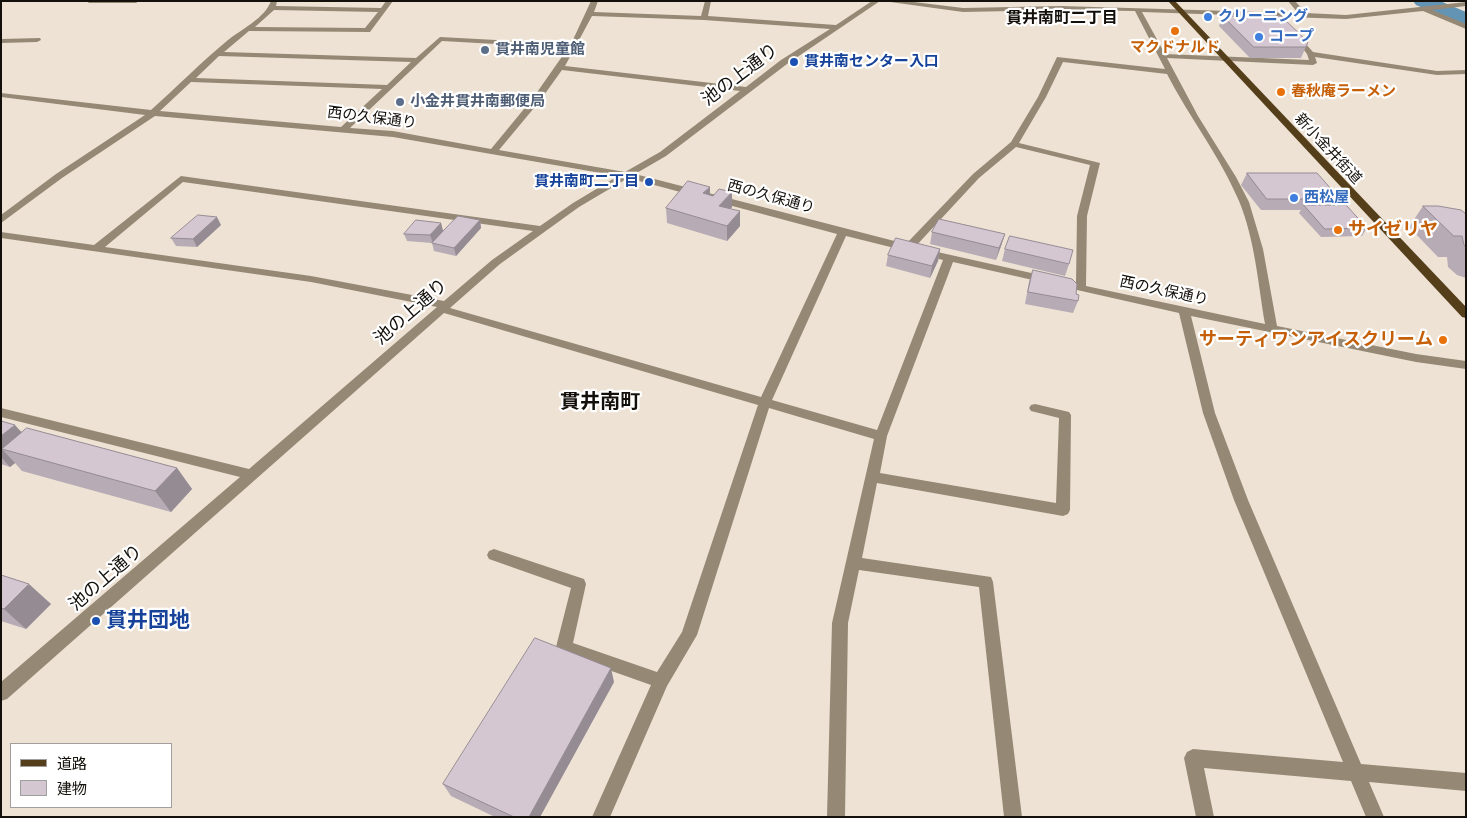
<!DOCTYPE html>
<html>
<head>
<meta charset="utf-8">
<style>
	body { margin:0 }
	#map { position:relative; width:1467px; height:818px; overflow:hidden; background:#eee2d4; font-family:"Noto Serif","Noto Sans JP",serif }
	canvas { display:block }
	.frame { position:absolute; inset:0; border:2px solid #130f0a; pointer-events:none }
	.legend { position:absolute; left:10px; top:743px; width:162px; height:65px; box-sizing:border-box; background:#fff; border:1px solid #a19f9d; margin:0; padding:6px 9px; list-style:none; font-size:15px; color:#130f0a }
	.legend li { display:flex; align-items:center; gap:10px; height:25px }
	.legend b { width:25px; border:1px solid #a19f9d }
</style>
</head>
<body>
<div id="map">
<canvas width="1467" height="818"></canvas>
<div class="frame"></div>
<ul class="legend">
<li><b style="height:6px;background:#543f1a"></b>道路</li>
<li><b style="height:14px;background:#d5c7d2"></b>建物</li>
</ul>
</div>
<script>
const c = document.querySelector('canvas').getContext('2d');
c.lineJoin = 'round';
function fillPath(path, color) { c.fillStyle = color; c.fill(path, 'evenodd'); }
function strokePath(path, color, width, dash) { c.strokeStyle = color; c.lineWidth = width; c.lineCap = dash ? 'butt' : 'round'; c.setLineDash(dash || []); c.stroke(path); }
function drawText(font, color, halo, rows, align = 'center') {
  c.font = font + ' "Noto Serif","Noto Sans JP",serif'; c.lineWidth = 4.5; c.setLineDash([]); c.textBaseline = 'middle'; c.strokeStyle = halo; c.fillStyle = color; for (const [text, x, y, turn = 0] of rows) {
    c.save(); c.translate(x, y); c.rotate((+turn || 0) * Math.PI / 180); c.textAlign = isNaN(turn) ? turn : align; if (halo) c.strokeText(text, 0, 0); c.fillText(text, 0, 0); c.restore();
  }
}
const river = new Path2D(`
	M 1413,1 L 1440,1 L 1466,12 L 1466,26 L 1416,5 Z`);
const minor = new Path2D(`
	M 86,1 L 139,1 L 136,3 L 89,3 Z
	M 271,1 L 277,1 L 276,6 L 381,8 L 386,1 L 393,1 L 370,32 L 249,31 L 224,52 L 416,58 L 440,37 L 571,44 L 591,1 L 598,1 L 594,12 L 701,16 L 705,1 L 711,1 L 708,16 L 836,25 L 872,1 L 880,1 L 787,64 L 666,156 L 635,174 L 906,244 L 973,174 L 1011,142 L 1038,97 L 1057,57 L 1165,69 L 1135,11 L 1061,10 L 963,12 L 883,1 L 906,1 L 963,8 L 1061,6 L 1298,13 L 1288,1 L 1295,1 L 1306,13 L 1346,15 L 1466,2 L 1466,6 L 1432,10 L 1466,24 L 1466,29 L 1423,11 L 1346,19 L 1142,12 L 1165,54 L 1309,60 L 1307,54 L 1292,35 L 1296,33 L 1313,52 L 1437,71 L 1466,70 L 1466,74 L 1437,75 L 1315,57 L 1317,63 L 1313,65 L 1167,58 L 1198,116 L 1236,177 L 1249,202 L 1263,249 L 1277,326 L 1416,354 L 1466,361 L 1466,369 L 1416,362 L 1191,316 L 1215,413 L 1248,500 L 1361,764 L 1466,773 L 1466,791 L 1369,782 L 1384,817 L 1366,817 L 1351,781 L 1204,768 L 1214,817 L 1196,817 L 1184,758 L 1187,752 L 1193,749 L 1343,762 L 1234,500 L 1203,413 L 1179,313 L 953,262 L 887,436 L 880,473 L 1056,503 L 1059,418 L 1031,411 L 1029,408 L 1031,405 L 1035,404 L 1069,412 L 1071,415 L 1070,510 L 1068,514 L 1063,516 L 877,483 L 862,558 L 991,577 L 993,582 L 1022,817 L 1004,817 L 979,587 L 859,570 L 848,623 L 845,817 L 827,817 L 832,623 L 874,439 L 769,408 L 697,635 L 667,686 L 610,817 L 592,817 L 651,685 L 558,652 L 556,647 L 571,588 L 489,559 L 487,555 L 489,551 L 494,549 L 584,579 L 586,584 L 573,643 L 657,672 L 682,632 L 758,405 L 444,313 L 7,699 L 1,701 L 1,682 L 240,477 L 1,417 L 1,408 L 249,469 L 437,307 L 311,282 L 1,238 L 1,232 L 94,245 L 181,176 L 540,226 L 573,203 L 618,176 L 393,137 L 155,116 L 62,178 L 1,223 L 1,215 L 56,174 L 145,115 L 1,97 L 1,93 L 151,110 C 177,87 201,62 228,40 C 242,29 265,18 271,1 ZM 274,10 L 378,12 L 365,28 L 255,27 ZM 592,16 L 704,20 L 830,29 L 781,60 L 746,87 L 565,66 ZM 442,41 L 568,48 L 533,98 L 491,149 L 393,131 L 350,128 ZM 219,56 L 411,62 L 387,85 L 196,78 ZM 1063,62 L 1167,74 C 1189,117 1220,156 1239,201 C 1255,240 1258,283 1265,324 L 1086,286 L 1087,216 L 1100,163 L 1019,143 L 1046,97 ZM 562,70 L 740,91 L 660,152 L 625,172 L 499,150 L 539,102 ZM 191,82 L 382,89 L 341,127 L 160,111 ZM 1016,147 L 1090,165 L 1077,216 L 1076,283 L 915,247 L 979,178 ZM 628,178 L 837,234 L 761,397 L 450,308 L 500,264 L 579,207 ZM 183,182 L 533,231 L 492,260 L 444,301 L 311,276 L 105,247 ZM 846,236 L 943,260 L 877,430 L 772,400 Z
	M 40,38 L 41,40 L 37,42 L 1,43 L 1,39 Z`);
const major = new Path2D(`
	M 1168,1 L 1175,1 L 1466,307 L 1466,318 L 1462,317 Z`);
const wall = new Path2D(`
	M 1223,16 L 1308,42 L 1301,58 L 1250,58 L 1219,26 Z
	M 1247,173 L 1340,199 L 1336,205 L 1367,228 L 1362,236 L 1321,237 L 1299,213 L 1301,210 L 1261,210 L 1241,185 Z
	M 710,187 L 710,195 L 732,207 L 730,209 L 740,226 L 727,241 L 667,223 L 666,208 Z
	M 1423,206 L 1466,214 L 1466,278 L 1457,275 L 1448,267 L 1447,257 L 1438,257 L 1409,227 Z
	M 480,220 L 481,228 L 456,256 L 434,251 L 432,243 L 407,241 L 404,234 L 441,223 L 443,231 Z
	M 221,225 L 197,247 L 176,246 L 171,238 Z
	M 932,232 L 1005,234 L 1001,246 L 996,260 L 930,244 Z
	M 940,249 L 938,261 L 930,278 L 886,266 L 888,255 Z
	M 1005,249 L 1069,264 L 1065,276 L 1002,261 Z
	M 1033,270 L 1076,294 L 1078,301 L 1073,313 L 1025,304 L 1029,282 Z
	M 1,421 L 22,432 L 177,468 L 192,489 L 171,512 L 22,471 L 15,463 L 10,467 L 1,464 Z
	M 1,575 L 51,604 L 26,629 L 1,621 Z
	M 614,682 L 540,817 L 495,817 L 451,796 L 443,784 Z`);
const shadedWall = new Path2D(`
	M 710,187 L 710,202 L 703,193 Z
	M 732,192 L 732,207 L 720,221 L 719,206 Z
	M 740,211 L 740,226 L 727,241 L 727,226 Z
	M 217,217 L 221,225 L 197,247 L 193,239 Z
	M 480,220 L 481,228 L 456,256 L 454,248 Z
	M 441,223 L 443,231 L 433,243 L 430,235 Z
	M 1005,234 L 1001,246 L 996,260 L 999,248 Z
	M 940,249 L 938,261 L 930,278 L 932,266 Z
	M 15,425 L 34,446 L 2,449 L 15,463 L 10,467 L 1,457 L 1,436 Z
	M 177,468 L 192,489 L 171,512 L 155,491 Z
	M 29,584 L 51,604 L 26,629 L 4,609 Z
	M 611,668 L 614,682 L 540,817 L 529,817 Z`);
const building = new Path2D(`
	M 1223,16 L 1281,16 L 1308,42 L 1306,47 L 1254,47 Z
	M 1247,173 L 1317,173 L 1340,199 L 1267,199 Z
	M 688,181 L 710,187 L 703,193 L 713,196 L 719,189 L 732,192 L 719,206 L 740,211 L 727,226 L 666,208 Z
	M 1304,205 L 1346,205 L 1367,228 L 1325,229 Z
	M 1423,206 L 1438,206 L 1461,210 L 1466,214 L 1466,247 L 1464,245 L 1462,236 L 1454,236 Z
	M 198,215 L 217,217 L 193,239 L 171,238 Z
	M 458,216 L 480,220 L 454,248 L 432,243 Z
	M 939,219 L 1005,234 L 999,248 L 932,232 Z
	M 416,220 L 441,223 L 430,235 L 404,234 Z
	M 1010,236 L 1073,250 L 1069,264 L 1005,249 Z
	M 896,238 L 940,249 L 932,266 L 888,255 Z
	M 1033,270 L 1072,279 L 1077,284 L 1076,294 L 1079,295 L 1078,301 L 1028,292 Z
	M 1,421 L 15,425 L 1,436 Z
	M 27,428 L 177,468 L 155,491 L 2,449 Z
	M 1,575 L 29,584 L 4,609 L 1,608 Z
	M 535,638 L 611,668 L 529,817 L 514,817 L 443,784 Z`);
const markers = [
	[1208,17,5,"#3f7fe0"],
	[1175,31,5,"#e8710a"],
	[1259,37,5,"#3f7fe0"],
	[485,50,5,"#5c6f8a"],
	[794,62,5,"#1a4fb4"],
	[1281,92,5,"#e8710a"],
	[400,102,5,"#5c6f8a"],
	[649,182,5,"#1a4fb4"],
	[1294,198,5,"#3f7fe0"],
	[1338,230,5,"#e8710a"],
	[1443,340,5,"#e8710a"],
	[96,621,5,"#1a4fb4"]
];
const farShopnames = [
	["クリーニング",1218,17],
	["コープ",1269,37],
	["西松屋",1304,198]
];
const farFoodnames = [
	["マクドナルド",1175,48],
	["春秋庵ラーメン",1291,92,"left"]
];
const farServicenames = [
	["貫井南児童館",495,50],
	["小金井貫井南郵便局",410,102]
];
const farTransitnames = [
	["貫井南センター入口",804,62],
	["貫井南町二丁目",639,182,"right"]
];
const farStreetnames = [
	["西の久保通り",372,118,7],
	["新小金井街道",1328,149,47],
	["西の久保通り",771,197,15],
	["西の久保通り",1164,291,12]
];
const farNeighbourhoodnames = [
	["貫井南町二丁目",1062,18]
];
const streetNames = [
	["池の上通り",740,75,-37],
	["池の上通り",411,312,-41],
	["池の上通り",106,578,-41]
];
const foodNames = [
	["サイゼリヤ",1348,230],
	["サーティワンアイスクリーム",1433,340,"right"]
];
const quarterNames = [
	["貫井南町",600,402]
];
const nearTransitnames = [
	["貫井団地",106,621]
];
fillPath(river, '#6494b4');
fillPath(minor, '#958975');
fillPath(major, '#543f1a');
fillPath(wall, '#b7abb5');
fillPath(shadedWall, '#958b93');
fillPath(building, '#d5c7d2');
strokePath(building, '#958b93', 1);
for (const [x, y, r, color] of markers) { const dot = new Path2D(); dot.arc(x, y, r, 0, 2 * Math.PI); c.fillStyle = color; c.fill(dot); strokePath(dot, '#fff', 2); }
drawText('bold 15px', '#366cbe', '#fff', farShopnames, 'left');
drawText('bold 15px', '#c56008', '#fff', farFoodnames);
drawText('bold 15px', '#4e5e75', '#fff', farServicenames, 'left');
drawText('bold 15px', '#164399', '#fff', farTransitnames, 'left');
drawText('15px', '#130f0a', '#fff', farStreetnames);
drawText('bold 16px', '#130f0a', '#fff', farNeighbourhoodnames);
drawText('18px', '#130f0a', '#fff', streetNames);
drawText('bold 18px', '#c56008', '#fff', foodNames, 'left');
drawText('bold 20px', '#130f0a', '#fff', quarterNames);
drawText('bold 21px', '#164399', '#fff', nearTransitnames, 'left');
</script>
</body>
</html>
